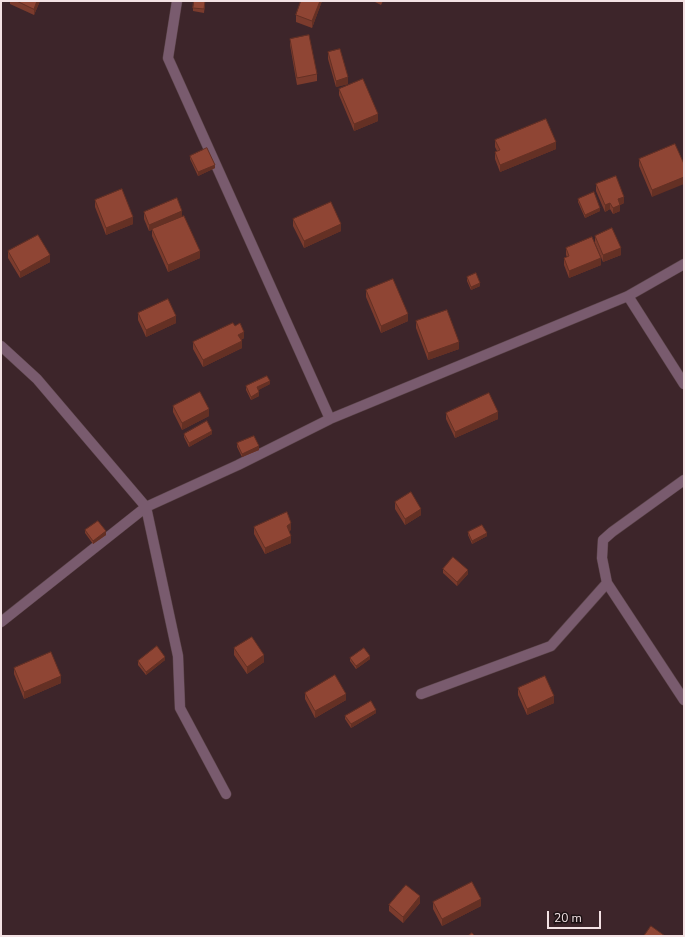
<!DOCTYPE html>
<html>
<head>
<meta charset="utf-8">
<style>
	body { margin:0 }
	#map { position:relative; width:685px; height:937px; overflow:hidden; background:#3d252a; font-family:"Nunito Sans",sans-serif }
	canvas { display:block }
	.frame { position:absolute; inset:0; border:2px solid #f3e2e4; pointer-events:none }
	.scale { position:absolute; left:547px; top:911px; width:54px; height:18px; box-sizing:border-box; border:2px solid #f3e2e4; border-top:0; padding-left:5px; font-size:12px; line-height:14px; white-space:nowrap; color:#f3e2e4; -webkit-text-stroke:3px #1d1214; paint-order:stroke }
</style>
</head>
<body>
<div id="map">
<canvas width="685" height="937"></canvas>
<div class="frame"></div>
<div class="scale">20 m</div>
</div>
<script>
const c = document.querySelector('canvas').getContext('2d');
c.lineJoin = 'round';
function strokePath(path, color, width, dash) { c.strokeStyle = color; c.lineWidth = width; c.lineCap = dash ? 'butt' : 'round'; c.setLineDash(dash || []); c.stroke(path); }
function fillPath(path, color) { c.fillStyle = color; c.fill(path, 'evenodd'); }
const street = new Path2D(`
	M 177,1 L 168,58 L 330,419
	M 628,296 L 684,384
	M 1,346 L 37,379 L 146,507 L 238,465 L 330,419 L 628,296 L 684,264
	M 607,583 L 602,558 L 603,540 L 612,532 L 684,480
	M 1,622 L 146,507 L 178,656 L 180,708 L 226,794
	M 421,694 L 551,646 L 607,583 L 684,700`);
const wall = new Path2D(`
	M 10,1 L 40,1 L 34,15 L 10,4 Z
	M 322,1 L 312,28 L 296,22 L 296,15 Z
	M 373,1 L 383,1 L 381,5 Z
	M 205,4 L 204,13 L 193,11 L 193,8 Z
	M 290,39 L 317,74 L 317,81 L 297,85 L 290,45 Z
	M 328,52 L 348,84 L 336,87 L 328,59 Z
	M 339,89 L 378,121 L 354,131 L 339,95 Z
	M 495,140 L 556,149 L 500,172 L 495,159 L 495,152 L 497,151 L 495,147 Z
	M 190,156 L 215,168 L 198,176 L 190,159 Z
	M 639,159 L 684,164 L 652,197 L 639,166 Z
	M 596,184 L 624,203 L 620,205 L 620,211 L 613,214 L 610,209 L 605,212 L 596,191 Z
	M 578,199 L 600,211 L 585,218 L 578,202 Z
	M 95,200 L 133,224 L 106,235 L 95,207 Z
	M 144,212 L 182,217 L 200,258 L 168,272 L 152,236 L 152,230 L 149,231 L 144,219 Z
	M 293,219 L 341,231 L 304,248 L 293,226 Z
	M 595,236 L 621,255 L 603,262 L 595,243 Z
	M 566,248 L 601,265 L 569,278 L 564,265 L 564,258 L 567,257 L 566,255 Z
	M 8,251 L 50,262 L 20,278 L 8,258 Z
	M 467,277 L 480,286 L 471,290 L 467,281 Z
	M 366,290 L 408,321 L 381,333 L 366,297 Z
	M 138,313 L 176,323 L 146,337 L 138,320 Z
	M 416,321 L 459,349 L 428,360 L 416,328 Z
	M 235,326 L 244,338 L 241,340 L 242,348 L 203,367 L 193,349 L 193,342 Z
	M 270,384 L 258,390 L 259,396 L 251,400 L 246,390 L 246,386 Z
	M 173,406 L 209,416 L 182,430 L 173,412 Z
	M 446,413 L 498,419 L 455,438 L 446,419 Z
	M 184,434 L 212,434 L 189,447 L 184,437 Z
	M 237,443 L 259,450 L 242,457 L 237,447 Z
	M 395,502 L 421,515 L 405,525 L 395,509 Z
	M 254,527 L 291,530 L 289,531 L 291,543 L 265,554 L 254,534 Z
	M 85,530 L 106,535 L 93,544 L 85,533 Z
	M 468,532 L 487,536 L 472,544 L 468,535 Z
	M 443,569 L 468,574 L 457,586 L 443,573 Z
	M 234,648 L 264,662 L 247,674 L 234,655 Z
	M 350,658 L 370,659 L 356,669 L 350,661 Z
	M 165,660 L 146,675 L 138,665 L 138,661 Z
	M 14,668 L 61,683 L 24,699 L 14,674 Z
	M 518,688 L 554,703 L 527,715 L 518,695 Z
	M 305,693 L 346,700 L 315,718 L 305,699 Z
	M 376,713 L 351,728 L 345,719 L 345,716 Z
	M 433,902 L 481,906 L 442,926 L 433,909 Z
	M 420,903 L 403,923 L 389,911 L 389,905 Z`);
const shadedWall = new Path2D(`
	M 37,1 L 40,1 L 34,15 L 34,9 Z
	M 320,1 L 322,1 L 312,28 L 312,21 Z
	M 348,77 L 348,84 L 336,87 L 336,81 Z
	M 378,114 L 378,121 L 354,131 L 354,124 Z
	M 556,142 L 556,149 L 500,172 L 500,165 Z
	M 215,165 L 215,168 L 198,176 L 198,172 Z
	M 684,177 L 684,184 L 652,197 L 652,190 Z
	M 624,197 L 624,203 L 620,205 L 620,211 L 613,214 L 613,208 L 618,199 Z
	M 610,203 L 610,209 L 605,212 L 605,205 Z
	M 600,208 L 600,211 L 585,218 L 585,215 Z
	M 182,211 L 182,217 L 149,231 L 149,225 Z
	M 133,217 L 133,224 L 106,235 L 106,228 Z
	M 341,224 L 341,231 L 304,248 L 304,241 Z
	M 621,248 L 621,255 L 603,262 L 603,255 Z
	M 200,251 L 200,258 L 168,272 L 168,265 Z
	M 50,255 L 50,262 L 20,278 L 20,272 Z
	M 601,258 L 601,265 L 569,278 L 569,271 Z
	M 480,283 L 480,286 L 471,290 L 471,287 Z
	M 408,314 L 408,321 L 381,333 L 381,326 Z
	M 176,316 L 176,323 L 146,337 L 146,330 Z
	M 244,332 L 244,338 L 238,341 L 238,335 Z
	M 242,341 L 242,348 L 203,367 L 203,360 Z
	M 459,342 L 459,349 L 428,360 L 428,353 Z
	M 270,381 L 270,384 L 257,391 L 257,387 Z
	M 259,392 L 259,396 L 251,400 L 251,397 Z
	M 209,409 L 209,416 L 182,430 L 182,423 Z
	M 498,412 L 498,419 L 455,438 L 455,432 Z
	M 212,431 L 212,434 L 189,447 L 189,443 Z
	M 259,446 L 259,450 L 242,457 L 242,454 Z
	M 421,509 L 421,515 L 405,525 L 405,519 Z
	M 291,523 L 291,530 L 287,532 L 287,526 Z
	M 106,531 L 106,535 L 93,544 L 93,541 Z
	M 487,533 L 487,536 L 472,544 L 472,541 Z
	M 291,536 L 291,543 L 265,554 L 265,548 Z
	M 468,570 L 468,574 L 457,586 L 457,582 Z
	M 264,655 L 264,662 L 247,674 L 247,667 Z
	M 370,656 L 370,659 L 356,669 L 356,666 Z
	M 165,657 L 165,660 L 146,675 L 146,672 Z
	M 61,676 L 61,683 L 24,699 L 24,692 Z
	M 346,694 L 346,700 L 315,718 L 315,711 Z
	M 554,696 L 554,703 L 527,715 L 527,709 Z
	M 376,710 L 376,713 L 351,728 L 351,724 Z
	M 420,896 L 420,903 L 403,923 L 403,917 Z
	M 481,899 L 481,906 L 442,926 L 442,919 Z`);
const building = new Path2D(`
	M 17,1 L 37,1 L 34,9 Z
	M 194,1 L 205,1 L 204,9 L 193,8 Z
	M 301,1 L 320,1 L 312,21 L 296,15 Z
	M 309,35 L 317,74 L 297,78 L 290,39 Z
	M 340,49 L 348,77 L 336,81 L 328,52 Z
	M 363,79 L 378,114 L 354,124 L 339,89 Z
	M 546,119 L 556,142 L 500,165 L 495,152 L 500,150 L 495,140 Z
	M 675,144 L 684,164 L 684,177 L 652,190 L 639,159 Z
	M 207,148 L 215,165 L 198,172 L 190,156 Z
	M 616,176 L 624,197 L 618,199 L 620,205 L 613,208 L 610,203 L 605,205 L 596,184 Z
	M 122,189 L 133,217 L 106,228 L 95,200 Z
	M 594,192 L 600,208 L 585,215 L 578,199 Z
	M 177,198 L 182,211 L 149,225 L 144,212 Z
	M 331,202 L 341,224 L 304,241 L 293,219 Z
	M 184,216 L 200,251 L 168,265 L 152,229 Z
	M 612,228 L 621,248 L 603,255 L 595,236 Z
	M 38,235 L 50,255 L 20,272 L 8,251 Z
	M 592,237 L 601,258 L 569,271 L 564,258 L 569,256 L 566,248 Z
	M 476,273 L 480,283 L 471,287 L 467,277 Z
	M 393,279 L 408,314 L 381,326 L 366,290 Z
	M 168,299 L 176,316 L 146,330 L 138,313 Z
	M 447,310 L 459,342 L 428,353 L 416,321 Z
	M 233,323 L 235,326 L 240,323 L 244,332 L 238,335 L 242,341 L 203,360 L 193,342 Z
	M 267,376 L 270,381 L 257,387 L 259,392 L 251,397 L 246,386 Z
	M 200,392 L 209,409 L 182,423 L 173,406 Z
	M 489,393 L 498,412 L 455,432 L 446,413 Z
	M 207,421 L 212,431 L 189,443 L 184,434 Z
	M 254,436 L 259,446 L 242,454 L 237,443 Z
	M 411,492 L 421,509 L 405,519 L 395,502 Z
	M 287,512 L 291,523 L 287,526 L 291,536 L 265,548 L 254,527 Z
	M 98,521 L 106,531 L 93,541 L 85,530 Z
	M 482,525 L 487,533 L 472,541 L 468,532 Z
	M 453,557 L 468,570 L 457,582 L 443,569 Z
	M 252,637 L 264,655 L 247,667 L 234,648 Z
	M 157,646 L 165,657 L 146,672 L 138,661 Z
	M 364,648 L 370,656 L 356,666 L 350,658 Z
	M 51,652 L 61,676 L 24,692 L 14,668 Z
	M 335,675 L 346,694 L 315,711 L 305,693 Z
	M 545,676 L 554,696 L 527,709 L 518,688 Z
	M 371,701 L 376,710 L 351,724 L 345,716 Z
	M 472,882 L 481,899 L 442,919 L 433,902 Z
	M 406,885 L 420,896 L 403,917 L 389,905 Z
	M 651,926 L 665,936 L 644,936 Z
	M 472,933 L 475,936 L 468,936 Z`);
strokePath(street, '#5a4348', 11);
strokePath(street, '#795b6e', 10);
fillPath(wall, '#7b3b2d');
fillPath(shadedWall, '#643024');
fillPath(building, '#8f4534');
strokePath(building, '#643024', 1);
</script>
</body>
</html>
